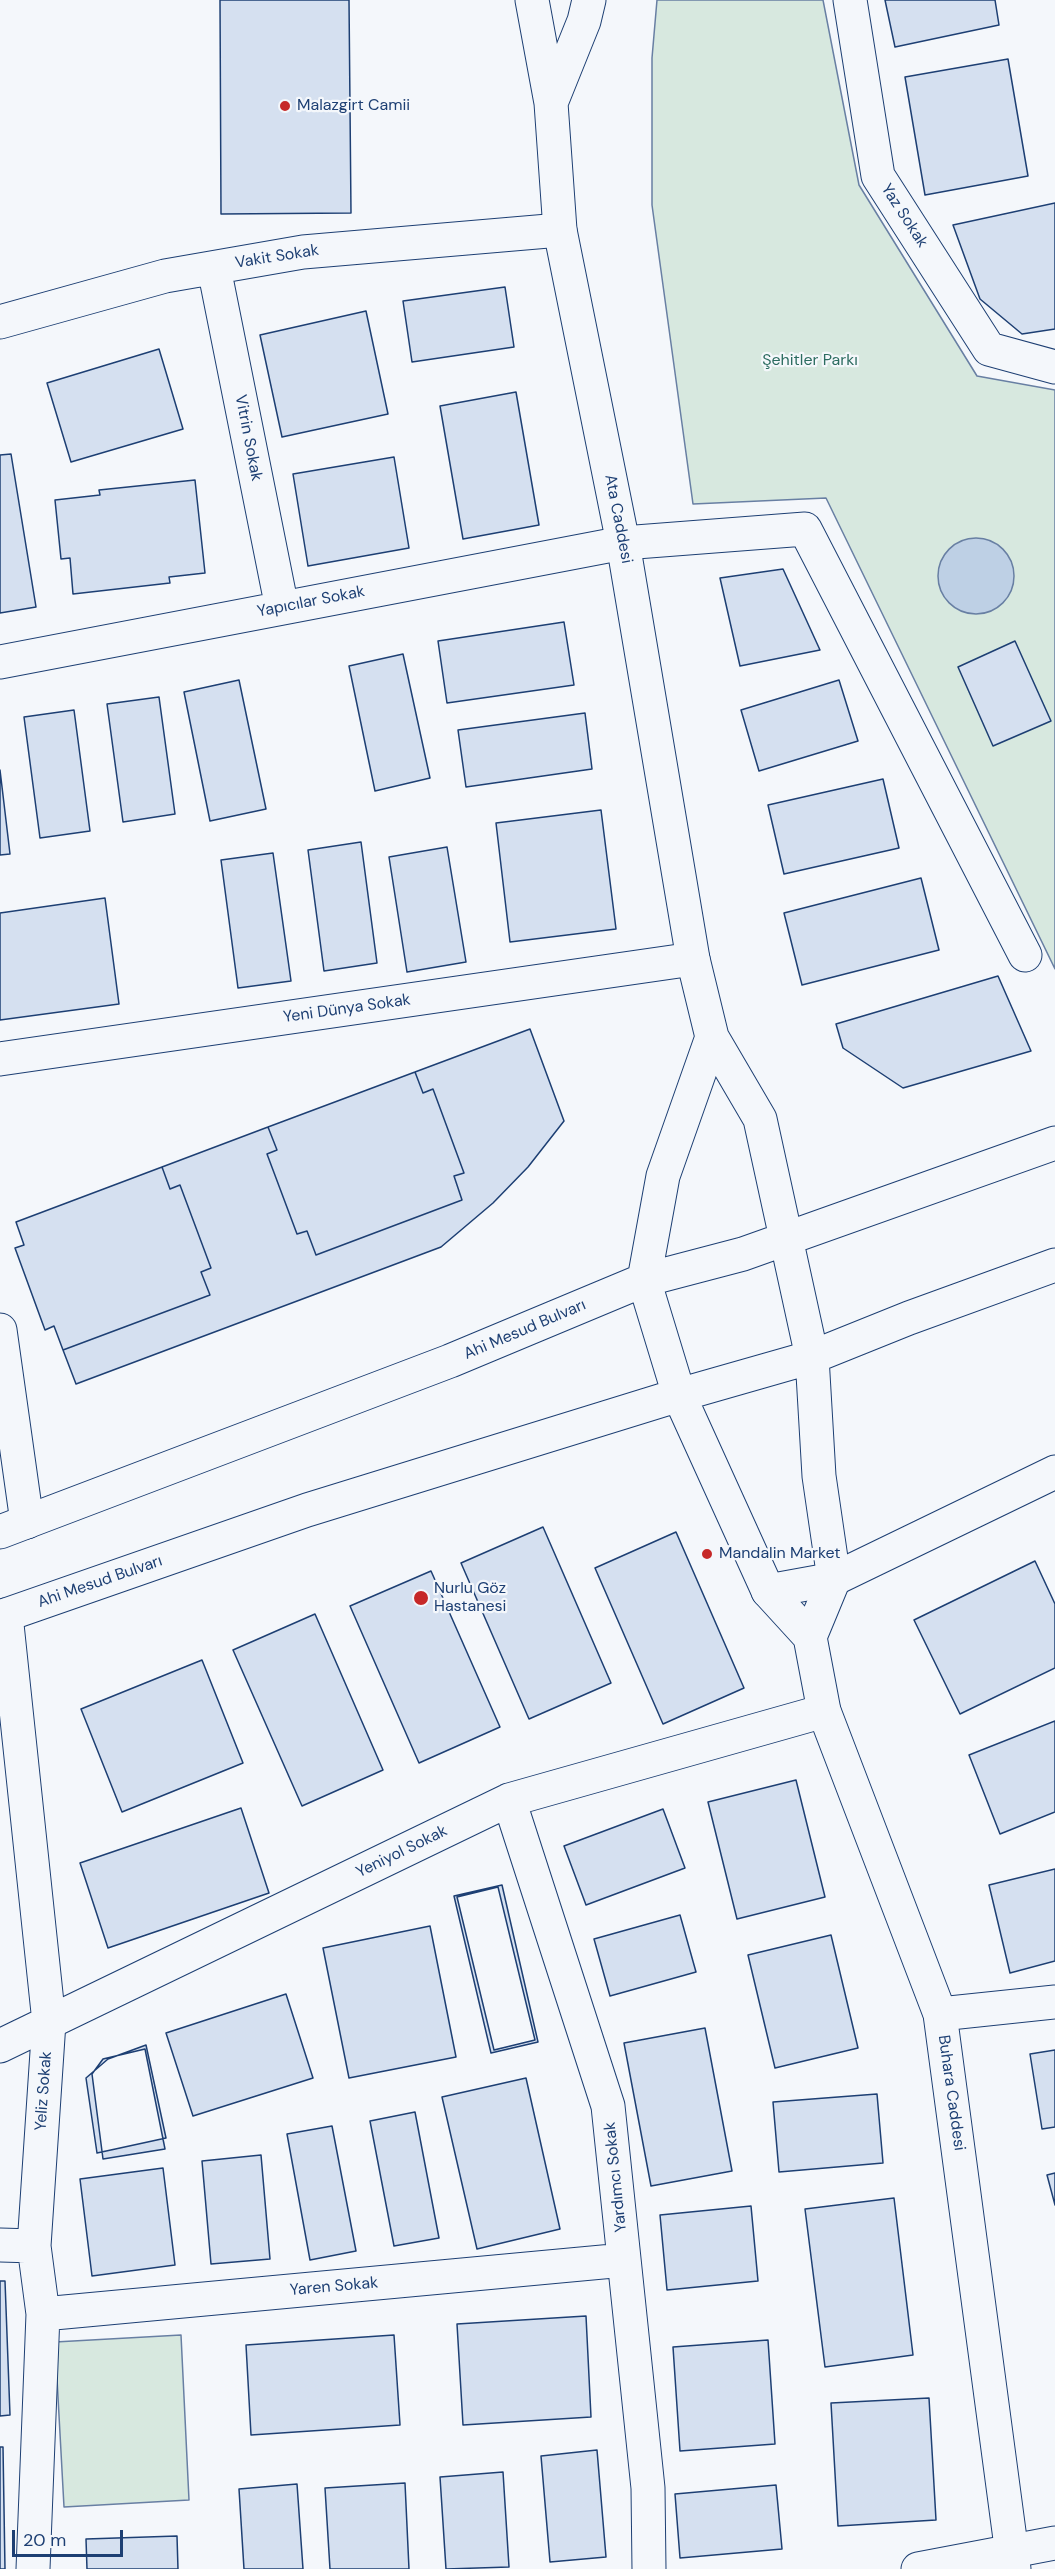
<!DOCTYPE html>
<html>
<head>
<meta charset="utf-8">
<style>
	body { margin:0 }
	#map { position:relative; width:1055px; height:2569px; overflow:hidden; background:#f4f7fb; font-family:"DM Sans",sans-serif }
	canvas { display:block }
	.scale { position:absolute; left:12px; top:2530px; width:111px; height:27px; box-sizing:border-box; border:3px solid #1d3f73; border-top:0; padding-left:8px; font-size:18px; line-height:21px; white-space:nowrap; color:#1d3f73; -webkit-text-stroke:4px #f4f7fb; paint-order:stroke }
</style>
</head>
<body>
<div id="map">
<canvas width="1055" height="2569"></canvas>
<div class="scale">20 m</div>
</div>
<script>
const c = document.querySelector('canvas').getContext('2d');
c.lineJoin = 'round';
function fillPath(path, color) { c.fillStyle = color; c.fill(path, 'evenodd'); }
function strokePath(path, color, width, dash) { c.strokeStyle = color; c.lineWidth = width; c.lineCap = dash ? 'butt' : 'round'; c.setLineDash(dash || []); c.stroke(path); }
function drawText(font, color, halo, rows, align = 'center') {
  c.font = font + ' "DM Sans",sans-serif'; c.lineWidth = 4.5; c.setLineDash([]); c.textBaseline = 'middle'; c.strokeStyle = halo; c.fillStyle = color; for (const [text, x, y, turn = 0] of rows) {
    c.save(); c.translate(x, y); c.rotate((+turn || 0) * Math.PI / 180); c.textAlign = isNaN(turn) ? turn : align; if (halo) c.strokeText(text, 0, 0); c.fillText(text, 0, 0); c.restore();
  }
}
const green = new Path2D(`
	M 657,0 L 823,0 L 859,185 L 977,376 L 1055,390 L 1055,969 L 826,498 L 693,504 L 652,205 L 652,58 Z
	M 181,2335 L 189,2500 L 64,2507 L 55,2342 Z`);
const water = new Path2D(`
	M938 576a38 38 0 1 1 76 0a38 38 0 1 1-76 0Z`);
const building = new Path2D(`
	M 220,0 L 349,0 L 351,213 L 221,214 Z
	M 885,0 L 995,0 L 999,25 L 895,47 Z
	M 1008,59 L 1028,176 L 925,195 L 905,77 Z
	M 1055,203 L 1055,329 L 1022,334 L 980,299 L 953,225 Z
	M 505,287 L 514,347 L 412,362 L 403,301 Z
	M 366,311 L 388,414 L 282,437 L 260,335 Z
	M 159,349 L 183,429 L 71,462 L 47,383 Z
	M 516,392 L 539,525 L 463,539 L 440,406 Z
	M 11,454 L 36,607 L 0,613 L 0,455 Z
	M 394,457 L 409,548 L 308,566 L 293,474 Z
	M 195,480 L 205,573 L 169,577 L 170,583 L 73,594 L 70,558 L 61,559 L 55,500 L 100,495 L 99,490 Z
	M 783,569 L 820,650 L 740,666 L 720,578 Z
	M 564,622 L 574,685 L 447,703 L 438,641 Z
	M 1015,641 L 1051,721 L 993,746 L 958,667 Z
	M 403,654 L 430,778 L 375,791 L 349,666 Z
	M 239,680 L 266,809 L 210,821 L 184,692 Z
	M 839,680 L 858,741 L 759,771 L 741,710 Z
	M 159,697 L 175,814 L 123,822 L 107,704 Z
	M 74,710 L 90,831 L 40,838 L 24,717 Z
	M 585,713 L 592,769 L 466,787 L 458,730 Z
	M 0,770 L 10,854 L 0,855 Z
	M 883,779 L 899,848 L 784,874 L 768,805 Z
	M 601,810 L 616,929 L 510,942 L 496,823 Z
	M 361,842 L 377,963 L 324,971 L 308,850 Z
	M 447,847 L 466,962 L 407,972 L 389,857 Z
	M 273,853 L 291,981 L 238,988 L 221,860 Z
	M 921,878 L 939,950 L 802,985 L 784,913 Z
	M 105,898 L 119,1004 L 0,1020 L 0,913 Z
	M 998,976 L 1031,1051 L 903,1088 L 843,1048 L 836,1024 Z
	M 530,1029 L 564,1121 L 528,1167 L 493,1203 L 441,1247 L 76,1384 L 63,1350 L 210,1295 L 201,1272 L 211,1268 L 180,1185 L 170,1189 L 162,1167 L 268,1127 L 277,1150 L 267,1154 L 297,1234 L 307,1231 L 316,1255 L 462,1200 L 454,1176 L 464,1173 L 433,1089 L 423,1093 L 415,1072 Z
	M 415,1072 L 423,1093 L 433,1089 L 464,1173 L 454,1176 L 462,1200 L 316,1255 L 307,1231 L 297,1234 L 267,1154 L 277,1150 L 268,1127 Z
	M 162,1167 L 170,1189 L 180,1185 L 211,1268 L 201,1272 L 210,1295 L 63,1350 L 54,1326 L 45,1330 L 15,1248 L 24,1245 L 16,1222 Z
	M 543,1527 L 611,1683 L 529,1719 L 461,1563 Z
	M 676,1532 L 744,1688 L 663,1724 L 595,1568 Z
	M 1035,1561 L 1055,1604 L 1055,1668 L 960,1714 L 914,1620 Z
	M 431,1571 L 500,1727 L 419,1763 L 350,1606 Z
	M 315,1614 L 383,1770 L 302,1806 L 233,1650 Z
	M 202,1660 L 243,1763 L 122,1812 L 81,1709 Z
	M 1055,1721 L 1055,1812 L 1000,1834 L 969,1755 Z
	M 796,1780 L 825,1897 L 737,1919 L 708,1802 Z
	M 241,1808 L 269,1893 L 108,1948 L 80,1863 Z
	M 663,1809 L 685,1868 L 586,1905 L 564,1846 Z
	M 1055,1869 L 1055,1961 L 1010,1973 L 989,1885 Z
	M 502,1885 L 538,2042 L 491,2053 L 454,1896 Z
	M 498,1887 L 535,2040 L 494,2050 L 457,1897 Z
	M 680,1915 L 696,1972 L 610,1996 L 594,1939 Z
	M 430,1926 L 456,2057 L 349,2078 L 323,1948 Z
	M 831,1935 L 858,2048 L 775,2068 L 748,1955 Z
	M 286,1994 L 313,2078 L 193,2116 L 166,2033 Z
	M 705,2028 L 732,2171 L 651,2186 L 624,2043 Z
	M 146,2045 L 166,2138 L 97,2153 L 86,2078 L 108,2059 Z
	M 145,2049 L 165,2149 L 103,2159 L 92,2074 L 103,2059 Z
	M 1055,2050 L 1055,2127 L 1042,2129 L 1030,2054 Z
	M 526,2078 L 560,2229 L 477,2249 L 442,2097 Z
	M 877,2094 L 883,2163 L 779,2172 L 773,2102 Z
	M 415,2112 L 439,2238 L 394,2246 L 370,2121 Z
	M 332,2126 L 356,2251 L 310,2260 L 287,2134 Z
	M 261,2155 L 270,2259 L 211,2264 L 202,2161 Z
	M 163,2168 L 175,2265 L 92,2276 L 80,2179 Z
	M 1055,2173 L 1055,2205 L 1047,2175 Z
	M 894,2198 L 913,2355 L 825,2367 L 805,2209 Z
	M 751,2206 L 758,2281 L 667,2290 L 660,2215 Z
	M 0,2281 L 5,2281 L 10,2415 L 0,2416 Z
	M 586,2316 L 591,2417 L 463,2425 L 457,2324 Z
	M 394,2335 L 400,2425 L 251,2435 L 246,2345 Z
	M 768,2340 L 775,2444 L 680,2451 L 673,2347 Z
	M 929,2398 L 936,2520 L 838,2526 L 831,2403 Z
	M 0,2447 L 3,2447 L 5,2569 L 0,2569 Z
	M 597,2450 L 606,2557 L 550,2562 L 541,2456 Z
	M 503,2472 L 509,2567 L 446,2569 L 440,2477 Z
	M 405,2483 L 409,2569 L 330,2569 L 325,2488 Z
	M 297,2484 L 303,2569 L 244,2569 L 239,2489 Z
	M 776,2485 L 782,2549 L 680,2558 L 675,2494 Z
	M 177,2536 L 178,2569 L 87,2569 L 86,2539 Z`);
const minor = new Path2D(`
	M 850,0 L 878,176 L 989,349 L 1055,367
	M 214,268 L 282,608
	M 0,322 L 165,276 L 303,252 L 560,230
	M 0,662 L 623,543 L 805,529 L 1025,955
	M 0,1059 L 693,959
	M 0,1330 L 27,1522
	M 768,1591 L 834,1579 L 1055,1472
	M 6,1615 L 49,2022 L 34,2246 L 43,2314 L 33,2569
	M 509,1800 L 608,2106 L 648,2488 L 649,2569
	M 940,2014 L 1055,2002
	M 0,2046 L 509,1800 L 824,1711
	M 0,2245 L 34,2246
	M 43,2314 L 624,2260
	M 918,2569 L 1055,2543`);
const secondary = new Path2D(`
	M 532,0 L 551,103 L 560,230 L 623,543 L 693,959 L 712,1037 L 760,1119 L 812,1357 L 819,1476 L 834,1579 L 810,1637
	M 551,103 L 584,21 L 589,0
	M 712,1037 L 663,1176 L 644,1280 L 679,1395 L 768,1591 L 810,1637
	M 0,1532 L 450,1361 L 644,1280 L 743,1254 L 1055,1143
	M 0,1617 L 307,1510 L 679,1395 L 812,1357 L 909,1318 L 1055,1265
	M 810,1637 L 824,1711 L 940,2014 L 1014,2569`);
const markers = [
	[285,106,6,"#c62828"],
	[707,1554,6,"#c62828"],
	[421,1598,8,"#c62828"]
];
const poiNames = [
	["Malazgirt Camii",297,106],
	["Mandalin Market",719,1554],
	["Nurlu Göz",434,1589],
	["Hastanesi",434,1607]
];
const streetNames = [
	["Yaz Sokak",904,216,57],
	["Vakit Sokak",277,257,-9],
	["Vitrin Sokak",248,438,79],
	["Ata Caddesi",618,519,79],
	["Yapıcılar Sokak",311,602,-11],
	["Yeni Dünya Sokak",347,1009,-8],
	["Ahi Mesud Bulvarı",525,1330,-23],
	["Ahi Mesud Bulvarı",100,1582,-19],
	["Yeniyol Sokak",402,1852,-26],
	["Yeliz Sokak",44,2091,-86],
	["Buhara Caddesi",951,2093,82],
	["Yardımcı Sokak",616,2177,-96],
	["Yaren Sokak",334,2287,-5]
];
const parkNames = [
	["Şehitler Parkı",810,361]
];
fillPath(green, '#d7e8df');
strokePath(green, '#687fa3', 1.5);
fillPath(water, '#bed0e5');
strokePath(water, '#687fa3', 1.5);
fillPath(building, '#d5e0f0');
strokePath(building, '#1d3f73', 1.5);
strokePath(minor, '#1d3f73', 35);
strokePath(secondary, '#1d3f73', 35);
strokePath(minor, '#f4f7fb', 33);
strokePath(secondary, '#f4f7fb', 33);
for (const [x, y, r, color] of markers) { const dot = new Path2D(); dot.arc(x, y, r, 0, 2 * Math.PI); c.fillStyle = color; c.fill(dot); strokePath(dot, '#f4f7fb', 2); }
drawText('16px', '#1d3f73', '#f4f7fb', poiNames, 'left');
drawText('16px', '#1d3f73', '#f4f7fb', streetNames);
drawText('16px', '#2c6c60', '#f4f7fb', parkNames);
</script>
</body>
</html>
